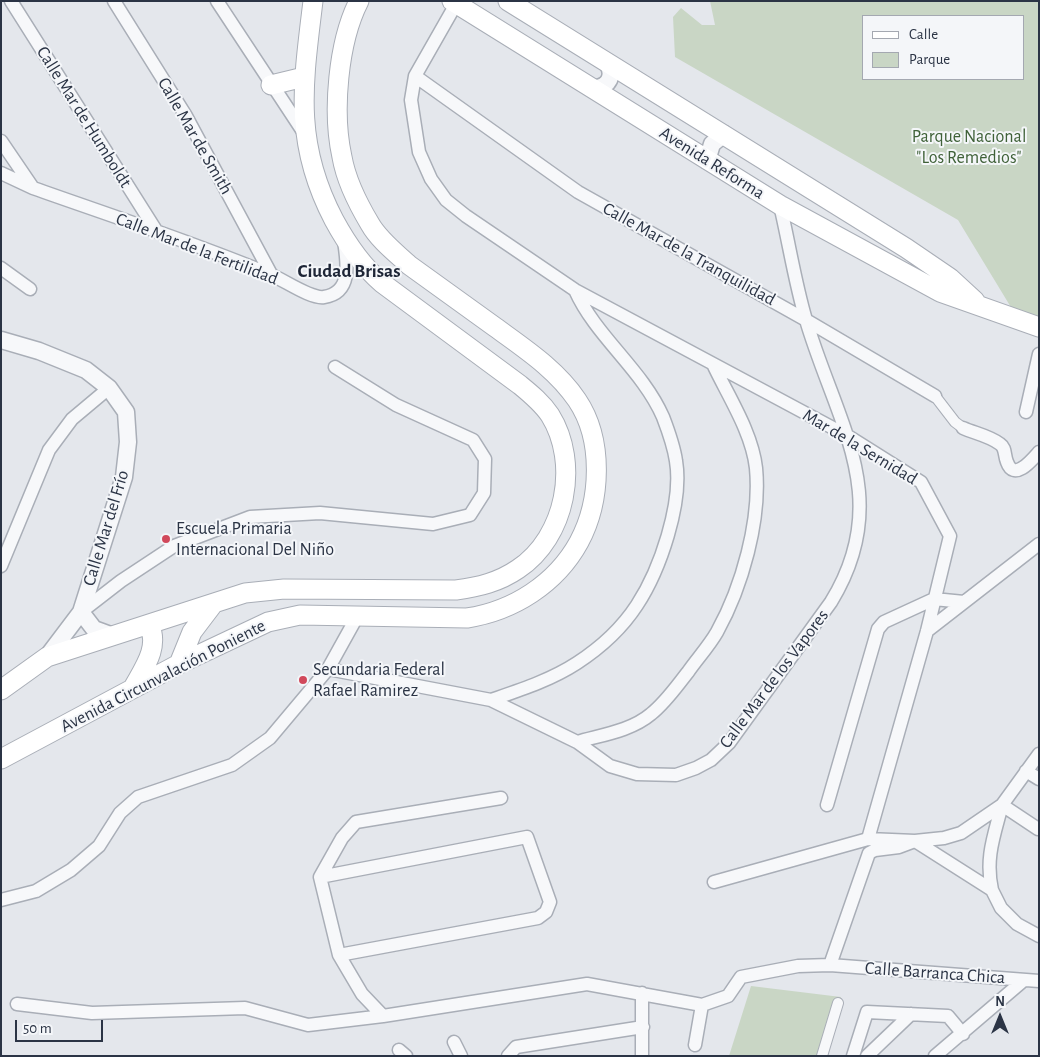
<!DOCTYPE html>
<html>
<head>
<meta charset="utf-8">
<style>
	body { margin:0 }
	#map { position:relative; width:1040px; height:1057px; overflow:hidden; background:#e4e7ec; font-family:"Alegreya Sans",sans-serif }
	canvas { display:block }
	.frame { position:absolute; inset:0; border:2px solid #2b3445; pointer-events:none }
	.legend { position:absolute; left:862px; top:15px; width:162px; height:65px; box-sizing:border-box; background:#f4f6f9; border:1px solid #a4a8b1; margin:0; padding:6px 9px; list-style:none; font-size:15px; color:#2b3445 }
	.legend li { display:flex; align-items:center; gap:10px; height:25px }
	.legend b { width:25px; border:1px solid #a4a8b1 }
	.north { position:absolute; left:975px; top:992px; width:50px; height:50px; -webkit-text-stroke:4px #f4f6f9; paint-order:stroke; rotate:0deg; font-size:14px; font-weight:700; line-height:20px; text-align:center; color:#2b3445 }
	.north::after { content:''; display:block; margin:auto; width:18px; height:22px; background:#2b3445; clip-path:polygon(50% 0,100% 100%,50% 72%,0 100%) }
	.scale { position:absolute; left:15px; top:1020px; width:88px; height:22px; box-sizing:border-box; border:2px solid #2b3445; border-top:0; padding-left:6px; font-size:15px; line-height:18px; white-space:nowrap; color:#2b3445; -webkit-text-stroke:4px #f4f6f9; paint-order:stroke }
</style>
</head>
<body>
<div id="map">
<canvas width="1040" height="1057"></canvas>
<div class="frame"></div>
<ul class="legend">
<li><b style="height:6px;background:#fff"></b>Calle</li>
<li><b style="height:14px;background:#c9d6c5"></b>Parque</li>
</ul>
<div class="north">N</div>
<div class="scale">50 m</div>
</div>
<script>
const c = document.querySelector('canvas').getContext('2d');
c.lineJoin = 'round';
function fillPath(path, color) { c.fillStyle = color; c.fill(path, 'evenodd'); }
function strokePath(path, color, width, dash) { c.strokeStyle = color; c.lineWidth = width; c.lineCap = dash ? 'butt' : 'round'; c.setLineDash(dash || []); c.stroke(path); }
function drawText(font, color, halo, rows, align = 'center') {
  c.font = font + ' "Alegreya Sans",sans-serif'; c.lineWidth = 4; c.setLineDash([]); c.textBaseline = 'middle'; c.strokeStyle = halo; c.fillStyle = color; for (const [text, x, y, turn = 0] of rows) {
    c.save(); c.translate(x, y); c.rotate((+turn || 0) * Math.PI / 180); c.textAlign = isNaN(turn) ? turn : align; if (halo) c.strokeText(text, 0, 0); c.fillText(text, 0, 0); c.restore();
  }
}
const green = new Path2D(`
	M 710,1 L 1039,1 L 1039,321 L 1012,309 L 958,220 L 675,57 L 673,17 L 681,8 L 702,25 L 715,25 ZM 864,16 L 1024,16 L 1024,79 L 864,79 Z
	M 751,986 L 841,997 L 821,1056 L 729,1056 Z`);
const pedestrian = new Path2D(`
	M 935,396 L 955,422 L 963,428
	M 822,1056 L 838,1003`);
const minor = new Path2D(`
	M 11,1 L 157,232
	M 114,1 L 186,116 L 271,274
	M 217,1 L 304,133
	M 456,4 L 415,76 L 411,100 L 419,152 L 431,179 L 446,200 L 466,216 L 575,290 L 848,436 L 921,482 L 950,536 L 927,631 L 868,839
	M 415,76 L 578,192 L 806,320 L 935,396
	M 1,141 L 33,188
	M 1,173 L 33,188 C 112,216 192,242 269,274 C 283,279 310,299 324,297 C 353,293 347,261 344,241
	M 1,268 L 30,289
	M 1026,412 L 1039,354
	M 963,428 C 974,433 990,436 1000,444 C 1006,448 1004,455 1007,462 C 1014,482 1032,460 1039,452
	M 1,566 L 49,450 L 72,419 L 109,388
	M 81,612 L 121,581 L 174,546 L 250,517 L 320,513 L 433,524 L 470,515 L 484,493 L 485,459 L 473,440 L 396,405 L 335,367
	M 927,631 L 1039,544
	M 328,669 L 491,700 L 577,742 L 610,766 L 637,774 L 676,775 L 696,768 L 711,760 L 729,743 L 831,602 C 895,498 836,422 806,320 C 795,283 789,243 780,205
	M 491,700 C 520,690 551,680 577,663 C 600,648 622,628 637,605 C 660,570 683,503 676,461 C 674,447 668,430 663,417 C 642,369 596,337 575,290
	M 577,742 C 601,735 631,731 651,714 C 666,702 676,687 688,672 C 697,659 709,646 717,632 C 742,587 761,520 756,468 C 752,432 728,396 713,364
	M 1026,771 L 1039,779
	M 827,805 L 878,629 L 884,622 L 934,599 L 964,602
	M 1002,805 L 1038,829
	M 320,877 L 527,837 L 550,902 L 546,912 L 538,918 L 339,955
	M 714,882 L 868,839 L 915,841 L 992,890 L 1001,908 L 1017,924 L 1039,936
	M 992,890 C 985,858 994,836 1002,805
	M 1,900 L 36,891 L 71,870 L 99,846 L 120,813 L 138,797 L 232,765 L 270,738 L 328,669 L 358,615
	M 830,965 L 869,853 L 875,850 L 899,847 L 915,841 L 944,838 L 961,833 L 1002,805 L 1039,754
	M 17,1004 L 92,1013 L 245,1008 L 308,1025 L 383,1016 L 587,984 L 702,1005 L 728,996 L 741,977 L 798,966 L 830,965 L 1039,981
	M 383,1016 L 362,994 L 339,955 L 320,877 L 342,838 L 356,822 L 501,798
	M 454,1042 L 461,1056
	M 695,1045 L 702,1005
	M 399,1050 L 406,1056
	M 508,1056 L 516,1047 L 643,1027
	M 642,1056 L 642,993
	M 853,1056 L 867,1012 L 948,1016 L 963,1034
	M 867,1056 L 911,1014
	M 935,1056 L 1024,980`);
const tertiary = new Path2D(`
	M 595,88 C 609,87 615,75 607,63
	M 707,161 L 712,144 L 724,134
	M 1,340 L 39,351 L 86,370 L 109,388 L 126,412 L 128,442 L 124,477 L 81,612 L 47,657
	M 81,612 L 94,629 L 113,636`);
const secondary = new Path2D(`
	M 452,1 L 780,205 L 940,292 L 1039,327
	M 508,1 L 906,248 L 950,278 L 975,301
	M 271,85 L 304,77
	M 179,664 L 192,632 L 214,603
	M 133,688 C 144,668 160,647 149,624
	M 1,690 L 47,657 L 245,593 L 284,589 L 456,590 C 479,587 499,582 518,569 C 566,537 580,463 550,415 C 542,403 531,394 520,385 L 382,283 C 361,265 347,244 334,220 C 293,142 303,84 313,1
	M 1,759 L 179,664 L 268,622 L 300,615 L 467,618 C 513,611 556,584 579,542 C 601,501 604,440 577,400 C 556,369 525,349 495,327 C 467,307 438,286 409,265 C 396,253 379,240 370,224 C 358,204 346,180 342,157 C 332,112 338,42 359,1`);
const markers = [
	[166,539,5,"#d1495b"],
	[303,680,5,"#d1495b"]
];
const streetNames = [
	["Calle Mar de Humboldt",84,117,58],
	["Calle Mar de Smith",195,136,60],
	["Avenida Reforma",712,163,32],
	["Calle Mar de la Fertilidad",197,249,21],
	["Calle Mar de la Tranquilidad",689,254,29],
	["Mar de la Sernidad",860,447,31],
	["Calle Mar del Frío",106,528,-73],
	["Avenida Circunvalación Poniente",163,676,-27],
	["Calle Mar de los Vapores",774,679,-53],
	["Calle Barranca Chica",935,973,4]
];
const parkNames = [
	["Parque Nacional",969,137],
	["\"Los Remedios\"",969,158]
];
const poiNames = [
	["Escuela Primaria",176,529],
	["Internacional Del Niño",176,550],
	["Secundaria Federal",313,670],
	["Rafael Ramirez",313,691]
];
const neighbourhoodNames = [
	["Ciudad Brisas",349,271]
];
fillPath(green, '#c9d6c5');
strokePath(pedestrian, '#a9aeb7', 12);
strokePath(minor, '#a9aeb7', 15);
strokePath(tertiary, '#a9aeb7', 19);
strokePath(secondary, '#a9aeb7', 21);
strokePath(pedestrian, '#f7f8fa', 10);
strokePath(minor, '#f7f8fa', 12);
strokePath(tertiary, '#f7f8fa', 16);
strokePath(secondary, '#fff', 19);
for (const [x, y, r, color] of markers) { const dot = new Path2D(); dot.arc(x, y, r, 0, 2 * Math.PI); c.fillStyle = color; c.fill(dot); strokePath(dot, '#f4f6f9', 2); }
drawText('18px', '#2b3445', '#f4f6f9', streetNames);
drawText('18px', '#3f6138', '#f4f6f9', parkNames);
drawText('18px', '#2b3445', '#f4f6f9', poiNames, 'left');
drawText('bold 19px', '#1d2536', '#f4f6f9', neighbourhoodNames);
</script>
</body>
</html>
